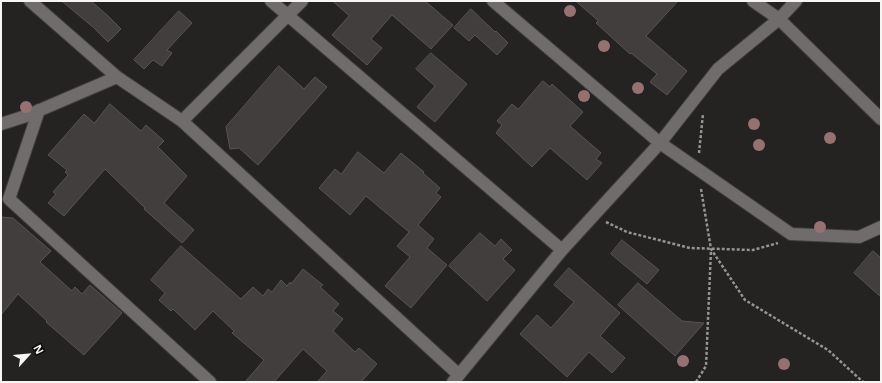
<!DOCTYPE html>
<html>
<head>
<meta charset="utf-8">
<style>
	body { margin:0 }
	#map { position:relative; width:882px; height:383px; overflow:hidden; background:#252222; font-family:"Noto Sans",sans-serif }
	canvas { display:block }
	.frame { position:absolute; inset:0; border:2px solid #f7f4f4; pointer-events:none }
	.north { position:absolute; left:8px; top:335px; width:40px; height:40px; -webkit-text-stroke:3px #0d0c0c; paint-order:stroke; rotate:63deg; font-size:11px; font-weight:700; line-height:16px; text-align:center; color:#f7f4f4 }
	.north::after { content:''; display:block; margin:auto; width:14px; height:18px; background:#f7f4f4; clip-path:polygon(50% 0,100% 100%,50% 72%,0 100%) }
</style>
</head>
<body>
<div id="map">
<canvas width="882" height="383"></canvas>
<div class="frame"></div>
<div class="north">N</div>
</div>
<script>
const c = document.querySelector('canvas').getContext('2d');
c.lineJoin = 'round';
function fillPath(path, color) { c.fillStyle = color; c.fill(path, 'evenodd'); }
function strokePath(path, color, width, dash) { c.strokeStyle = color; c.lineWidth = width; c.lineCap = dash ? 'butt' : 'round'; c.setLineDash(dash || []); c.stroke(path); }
const building = new Path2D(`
	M 62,1 L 91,1 L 107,15 L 121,29 L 108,42 L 94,28 Z
	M 333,1 L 425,1 L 453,25 L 431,49 L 392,15 L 371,39 L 382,48 L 367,65 L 332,35 L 349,16 Z
	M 576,1 L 678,1 L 646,36 L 687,71 L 667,95 L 650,82 L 657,74 L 631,53 L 630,54 L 596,23 L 598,21 Z
	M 471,9 L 495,32 L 496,31 L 508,43 L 497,55 L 475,35 L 469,41 L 454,28 Z
	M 179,11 L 192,23 L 167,50 L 172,53 L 162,66 L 153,60 L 144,69 L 134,60 Z
	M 431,53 L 467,84 L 435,122 L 417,107 L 435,86 L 416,69 Z
	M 279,66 L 304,89 L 315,77 L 327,87 L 258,165 L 239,148 L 230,149 L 226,127 Z
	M 543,81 L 550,87 L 552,84 L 583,112 L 570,126 L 601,153 L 596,159 L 602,163 L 587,180 L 550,148 L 532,167 L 496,133 L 502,125 L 497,121 L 512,104 L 518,109 Z
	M 110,104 L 141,131 L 146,125 L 164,141 L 158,147 L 187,176 L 164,203 L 194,230 L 182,243 L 144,209 L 145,208 L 105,169 L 64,216 L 48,203 L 56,194 L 53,192 L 68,175 L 65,172 L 67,170 L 48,155 L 84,114 L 94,123 Z
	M 358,152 L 384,173 L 401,153 L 424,172 L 423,173 L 440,188 L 436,193 L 441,197 L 418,225 L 434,239 L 427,248 L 447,265 L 411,308 L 385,286 L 410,257 L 397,246 L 409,232 L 366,196 L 350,215 L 319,188 L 335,169 L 341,174 Z
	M 1,217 L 13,218 L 51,251 L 40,262 L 72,291 L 75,287 L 82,294 L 90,285 L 122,313 L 84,355 L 46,322 L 47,321 L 18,294 L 1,315 Z
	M 480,233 L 495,246 L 501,239 L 512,250 L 503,259 L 515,270 L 487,301 L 449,266 Z
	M 622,240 L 659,270 L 647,284 L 611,254 Z
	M 181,246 L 241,299 L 253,287 L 263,296 L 268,289 L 272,292 L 281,280 L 287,286 L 290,282 L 291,284 L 303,269 L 323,285 L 320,287 L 339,304 L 333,311 L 343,319 L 333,331 L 355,352 L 359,348 L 377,364 L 361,382 L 317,382 L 327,371 L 303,349 L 274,382 L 245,382 L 264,360 L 232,333 L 234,331 L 213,311 L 195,330 L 173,309 L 171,311 L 159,300 L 165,293 L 151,280 Z
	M 873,251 L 881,258 L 881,297 L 854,273 Z
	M 569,268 L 620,313 L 600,336 L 625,358 L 612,373 L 589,352 L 567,377 L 520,334 L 537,315 L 551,328 L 574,302 L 554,285 Z
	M 638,283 L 682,321 L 704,323 L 675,356 L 618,305 Z`);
const path = new Path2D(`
	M 699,153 L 703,114
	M 701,189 L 711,249 L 745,300 L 828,350 L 863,382
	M 606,222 L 627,232 L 690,248 L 753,250 L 778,243
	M 696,382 L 706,366 L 711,250`);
const minor = new Path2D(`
	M 30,1 L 117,77 L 182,121 L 459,375
	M 271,1 L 562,250
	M 493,1 L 660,143 L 791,234 L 859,237 L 881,227
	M 753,1 L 779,19 L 881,119
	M 39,110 L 9,199 L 210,382
	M 182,121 L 302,1
	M 1,124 L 26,116 L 117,77
	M 453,382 L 562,250 L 660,143 L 718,69 L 779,19 L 796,1`);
const trees = [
	[570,11],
	[604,46],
	[638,88],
	[584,96],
	[26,107],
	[754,124],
	[830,138],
	[759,145],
	[820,227],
	[683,361],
	[784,364]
];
fillPath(building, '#423e3e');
strokePath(building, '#585454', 1);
strokePath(minor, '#413f3f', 14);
strokePath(path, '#969393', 2.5, [3, 2]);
strokePath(minor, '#706c6c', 12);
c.fillStyle = '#977171';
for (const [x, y] of trees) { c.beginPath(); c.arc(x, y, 6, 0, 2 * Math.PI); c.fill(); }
</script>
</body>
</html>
